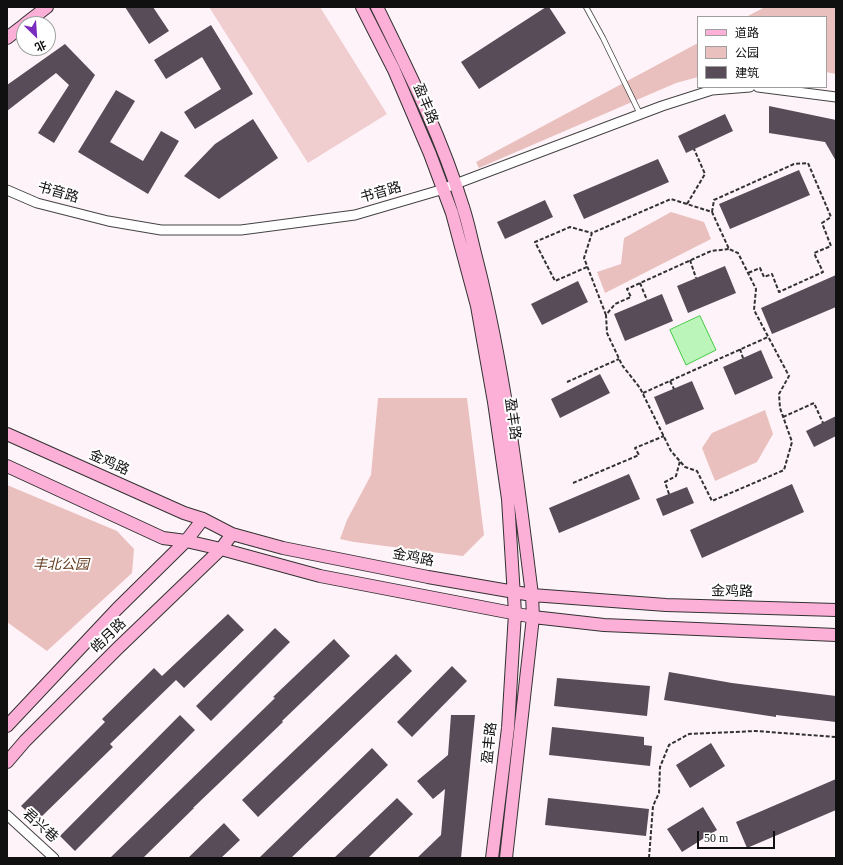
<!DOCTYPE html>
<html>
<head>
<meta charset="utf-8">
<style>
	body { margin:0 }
	#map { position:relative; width:843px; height:865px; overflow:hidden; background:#fff3fa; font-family:"Times New Roman","Noto Sans SC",serif }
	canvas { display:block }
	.frame { position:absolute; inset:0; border:8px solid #101010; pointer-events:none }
	.legend { position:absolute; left:697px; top:16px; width:130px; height:72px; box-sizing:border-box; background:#fff; border:1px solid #9f9f9f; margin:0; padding:5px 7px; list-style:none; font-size:12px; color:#101010 }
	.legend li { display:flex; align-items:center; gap:8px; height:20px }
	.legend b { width:20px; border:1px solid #9f9f9f }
	.north { position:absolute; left:16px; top:16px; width:40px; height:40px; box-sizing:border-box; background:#fff; border:1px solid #9f9f9f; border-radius:50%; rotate:155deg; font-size:11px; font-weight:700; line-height:16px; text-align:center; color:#101010 }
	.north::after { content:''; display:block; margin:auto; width:14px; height:18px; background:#7b2bbd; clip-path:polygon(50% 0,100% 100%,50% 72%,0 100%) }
	.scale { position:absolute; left:697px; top:831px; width:78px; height:18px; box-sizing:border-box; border:2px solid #101010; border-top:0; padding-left:5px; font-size:12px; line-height:14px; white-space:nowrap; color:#101010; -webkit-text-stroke:3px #fff; paint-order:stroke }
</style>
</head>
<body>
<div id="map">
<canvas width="843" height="865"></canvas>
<div class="frame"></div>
<ul class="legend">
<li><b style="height:5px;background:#fcb0d7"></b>道路</li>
<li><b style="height:11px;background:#e9c0bd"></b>公园</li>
<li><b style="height:11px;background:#584c58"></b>建筑</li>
</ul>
<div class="north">北</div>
<div class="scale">50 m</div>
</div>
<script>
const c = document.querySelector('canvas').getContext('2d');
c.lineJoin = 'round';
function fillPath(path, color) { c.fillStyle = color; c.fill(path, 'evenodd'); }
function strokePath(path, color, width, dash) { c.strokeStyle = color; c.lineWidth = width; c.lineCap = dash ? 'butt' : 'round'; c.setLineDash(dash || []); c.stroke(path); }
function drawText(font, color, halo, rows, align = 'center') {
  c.font = font + ' "Times New Roman","Noto Sans SC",serif'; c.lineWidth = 4; c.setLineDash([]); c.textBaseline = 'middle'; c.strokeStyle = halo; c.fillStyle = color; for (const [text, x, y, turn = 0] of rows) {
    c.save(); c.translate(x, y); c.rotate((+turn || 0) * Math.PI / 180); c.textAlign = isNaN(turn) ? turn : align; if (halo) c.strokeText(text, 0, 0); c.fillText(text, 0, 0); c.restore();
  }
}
const green = new Path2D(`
	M 765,7 L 836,7 L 836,74 L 826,72 L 826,17 L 746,17 Z
	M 698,43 L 698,77 L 676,83 L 479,168 L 476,162 Z
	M 671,212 L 704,222 L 711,239 L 605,293 L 597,272 L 621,264 L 624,238 Z
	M 378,398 L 467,398 L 484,535 L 463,556 L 354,542 L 340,539 L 347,520 L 371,475 Z
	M 765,410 L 773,434 L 757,462 L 715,481 L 702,448 L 712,433 Z
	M 7,485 L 117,531 L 134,549 L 132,573 L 47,651 L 7,622 Z`);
const pitch = new Path2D(`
	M 209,7 L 320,7 L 387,114 L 308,163 Z`);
const water = new Path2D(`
	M 700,316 L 716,350 L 686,365 L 670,330 Z`);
const building = new Path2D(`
	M 125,7 L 153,7 L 169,31 L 149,44 Z
	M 546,7 L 549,7 L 566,33 L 479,89 L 461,62 Z
	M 211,25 L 253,94 L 195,129 L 184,112 L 221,89 L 202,57 L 166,79 L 154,60 Z
	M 65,44 L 95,75 L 54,143 L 38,133 L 69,85 L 56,73 L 7,111 L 7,85 Z
	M 116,90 L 135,101 L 110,142 L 143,161 L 161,131 L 179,141 L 148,194 L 78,152 Z
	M 769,106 L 836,120 L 836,161 L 825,142 L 769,133 Z
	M 725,114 L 733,131 L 686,153 L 678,136 Z
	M 253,119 L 278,158 L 219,199 L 184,176 L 215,144 Z
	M 658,159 L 669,182 L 584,219 L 573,195 Z
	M 799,170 L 810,195 L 730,229 L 719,204 Z
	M 545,200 L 553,217 L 505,239 L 497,222 Z
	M 725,266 L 736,293 L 688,313 L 677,286 Z
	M 836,275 L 836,307 L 772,334 L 761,308 Z
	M 578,281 L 588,302 L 542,325 L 531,304 Z
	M 662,294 L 673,321 L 625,341 L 614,314 Z
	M 761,350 L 773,378 L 735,395 L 723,367 Z
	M 600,374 L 610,393 L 560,418 L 551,399 Z
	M 692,381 L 704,409 L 666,425 L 654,397 Z
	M 836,416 L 836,436 L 814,447 L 806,431 Z
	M 629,474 L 640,499 L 559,533 L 549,508 Z
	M 792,484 L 804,512 L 702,558 L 690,530 Z
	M 687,487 L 694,503 L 663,516 L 656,499 Z
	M 228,614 L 244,630 L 184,688 L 176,680 L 110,744 L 113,747 L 37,821 L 21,806 L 105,722 L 102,719 L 154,668 L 162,676 Z
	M 275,628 L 290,642 L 211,721 L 196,706 Z
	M 334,639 L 350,656 L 282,721 L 283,722 L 193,808 L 194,808 L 143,858 L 110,858 L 275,698 L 273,697 Z
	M 396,654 L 412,671 L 258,817 L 242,800 Z
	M 452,666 L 467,681 L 412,737 L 397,722 Z
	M 669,672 L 732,683 L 836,696 L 836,722 L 776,715 L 776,717 L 664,700 Z
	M 557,678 L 650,686 L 647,716 L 554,706 Z
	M 180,715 L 195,730 L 75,851 L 60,836 Z
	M 451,715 L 475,715 L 461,858 L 417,858 L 441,835 L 445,789 L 433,799 L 417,781 L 448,755 Z
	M 552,727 L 644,737 L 644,745 L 652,746 L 650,766 L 549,755 Z
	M 711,743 L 725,766 L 690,788 L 676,765 Z
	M 372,748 L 388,765 L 291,858 L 259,858 Z
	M 836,779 L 836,810 L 747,848 L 736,822 Z
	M 397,798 L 413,814 L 368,858 L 334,858 Z
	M 548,798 L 649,809 L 646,836 L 545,825 Z
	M 703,807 L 717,830 L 682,852 L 667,829 Z
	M 224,823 L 240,840 L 221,858 L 188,858 Z`);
const path = new Path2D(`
	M 687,204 L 705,174 L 694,149
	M 712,212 L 714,200 L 794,164 L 808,163 L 831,217 L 822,223 L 831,246 L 814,253 L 823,272 L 779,292 L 772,274 L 764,277 L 760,268 L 748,273
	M 690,260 L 696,278
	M 587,267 L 555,281 L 535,242 L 570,227 L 592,233
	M 640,283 L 647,300
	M 606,315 L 584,258 L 592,233 L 671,199 L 712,212 L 729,249 L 738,253 L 756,289 L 754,310 L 789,376 L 779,394 L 780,408 L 792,442 L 784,470 L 712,501 L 697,471 L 685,467 L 671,451 L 640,388 L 622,365 L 607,333 L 606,315 L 615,304 L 631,297 L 627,289 L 711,251 L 729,249
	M 740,349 L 743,358
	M 670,381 L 674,389
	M 567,382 L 619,359
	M 643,393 L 768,337
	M 783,417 L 814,403 L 823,423
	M 573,483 L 639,455 L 635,448 L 664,436
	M 669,494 L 665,482 L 676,476 L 680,461
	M 649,858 L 653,806 L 659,793 L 660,767 L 669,745 L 689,734 L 756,731 L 836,737`);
const lane = new Path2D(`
	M 586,7 L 603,38 L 640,114`);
const street = new Path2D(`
	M 758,87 L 836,97
	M 7,190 L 37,203 L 108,221 L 161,230 L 241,230 L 355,215 L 437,191 L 662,106 L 712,90 L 750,87
	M 7,815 L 54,858`);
const secondary = new Path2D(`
	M 362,7 L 394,70 L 430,154 L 452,213 L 477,306 L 494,402 L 508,499 L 515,613 L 508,728 L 492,858
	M 377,7 C 409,72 442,138 463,207 C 469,225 472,243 477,261 C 505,371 518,483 532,595 L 533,617 L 506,858
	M 25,24 L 47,7
	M 7,38 L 24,25
	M 7,434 L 184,513 L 203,519 L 232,534 L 283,548 L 428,577 L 532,595 L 666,605 L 836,610
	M 7,466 L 163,538 L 186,541 L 221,549 L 320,576 L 533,617 L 604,625 L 836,635
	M 7,726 L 117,609 L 186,541 L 203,519
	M 7,762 L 25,741 L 117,649 L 221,549 L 232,534`);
const streetNames = [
	["盈丰路",425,104,67],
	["书音路",58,193,16],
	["书音路",381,193,-16],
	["盈丰路",512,419,82],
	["金鸡路",109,463,24],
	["金鸡路",413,558,11],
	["金鸡路",732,592,1],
	["皓月路",109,636,-44],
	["盈丰路",490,743,-84],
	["君兴巷",40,826,42]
];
const parkNames = [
	["丰北公园",61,565]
];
fillPath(green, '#e9c0bd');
fillPath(pitch, '#f0ced0');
fillPath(water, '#bbf5b9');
strokePath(water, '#42ca42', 1);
fillPath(building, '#584c58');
strokePath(lane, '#434343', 6);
strokePath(street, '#434343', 11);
strokePath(secondary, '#323232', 14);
strokePath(path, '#323232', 2, [4, 2]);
strokePath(lane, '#fff', 4.5);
strokePath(street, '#fff', 9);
strokePath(secondary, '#fcb0d7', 12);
drawText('14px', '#101010', '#fff', streetNames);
drawText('italic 14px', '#663c21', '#fff', parkNames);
</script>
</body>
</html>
